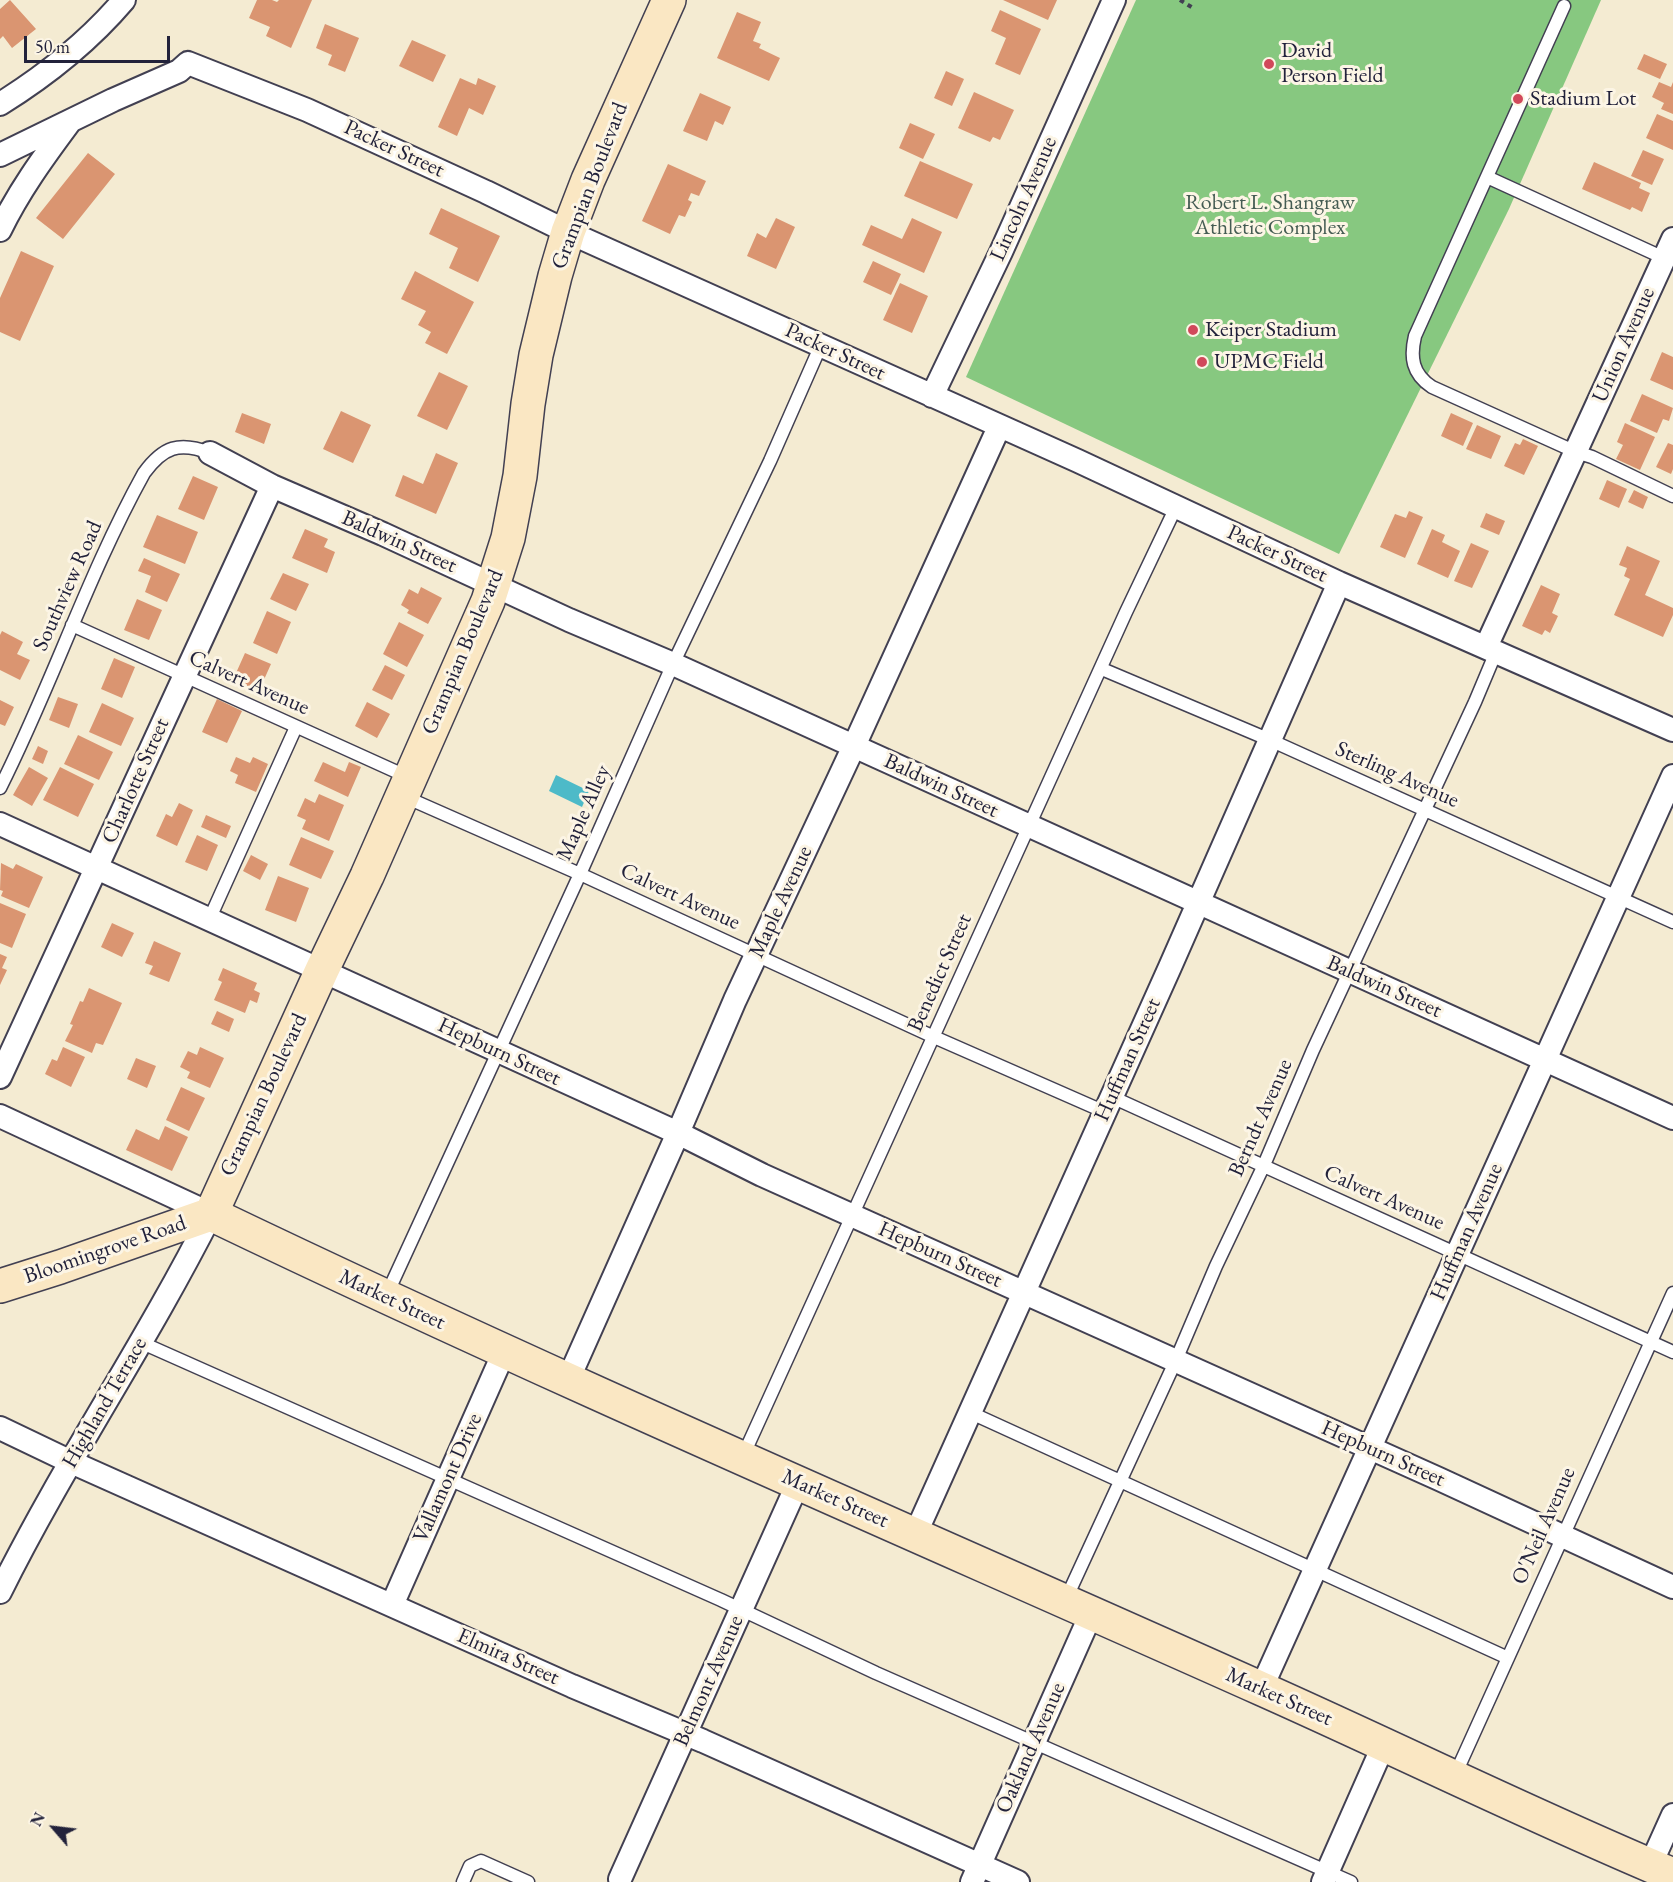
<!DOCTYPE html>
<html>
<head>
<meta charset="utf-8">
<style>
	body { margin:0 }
	#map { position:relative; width:1673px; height:1882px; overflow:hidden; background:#f4ebd2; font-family:"EB Garamond",serif }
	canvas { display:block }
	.north { position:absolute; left:24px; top:1798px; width:60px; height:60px; -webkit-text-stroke:4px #fcf5e5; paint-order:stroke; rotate:298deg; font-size:16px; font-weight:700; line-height:24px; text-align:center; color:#22223b }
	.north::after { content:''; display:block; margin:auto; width:21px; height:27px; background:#22223b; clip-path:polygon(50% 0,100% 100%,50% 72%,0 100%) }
	.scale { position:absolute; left:24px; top:36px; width:146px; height:27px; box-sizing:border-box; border:3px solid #22223b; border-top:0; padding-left:8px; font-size:18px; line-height:21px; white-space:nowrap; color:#22223b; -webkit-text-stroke:4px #fcf5e5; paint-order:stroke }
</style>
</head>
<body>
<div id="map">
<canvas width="1673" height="1882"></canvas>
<div class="north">N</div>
<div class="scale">50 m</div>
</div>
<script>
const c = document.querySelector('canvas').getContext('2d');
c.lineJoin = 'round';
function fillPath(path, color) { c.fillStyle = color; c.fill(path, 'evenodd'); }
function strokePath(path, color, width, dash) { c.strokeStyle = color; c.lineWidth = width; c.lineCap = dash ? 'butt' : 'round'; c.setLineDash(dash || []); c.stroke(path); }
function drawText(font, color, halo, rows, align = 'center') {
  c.font = font + ' "EB Garamond",serif'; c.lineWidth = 6; c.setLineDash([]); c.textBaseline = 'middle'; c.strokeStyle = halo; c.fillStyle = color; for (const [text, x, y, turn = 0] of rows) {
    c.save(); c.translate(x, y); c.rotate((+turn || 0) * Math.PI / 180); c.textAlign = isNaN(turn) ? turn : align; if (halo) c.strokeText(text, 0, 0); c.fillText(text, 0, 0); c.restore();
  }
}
const green = new Path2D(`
	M 1136,0 L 1601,0 L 1509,209 L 1339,554 L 966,377 Z`);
const water = new Path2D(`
	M 556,775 L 589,791 L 582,807 L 549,791 Z`);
const building = new Path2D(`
	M 10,0 L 36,29 L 12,48 L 3,36 L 0,39 L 0,9 Z
	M 257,0 L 272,0 L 277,2 L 279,0 L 312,0 L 291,48 L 266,36 L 270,27 L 249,18 Z
	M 1003,0 L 1057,0 L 1048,20 Z
	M 1000,10 L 1041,29 L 1020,75 L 995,64 L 1006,38 L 991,31 Z
	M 737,12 L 761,22 L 753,41 L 761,44 L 759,48 L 780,58 L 769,81 L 717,58 Z
	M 325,24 L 359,38 L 345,72 L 328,65 L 332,55 L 316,48 Z
	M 412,40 L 446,55 L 433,82 L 399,66 Z
	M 1644,54 L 1667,64 L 1660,79 L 1637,69 Z
	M 946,71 L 964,79 L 952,106 L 934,98 Z
	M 460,78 L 476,85 L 478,78 L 496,86 L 483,115 L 469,108 L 457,136 L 438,127 Z
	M 1659,82 L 1671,87 L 1673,82 L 1673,114 L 1661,109 L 1664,103 L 1652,97 Z
	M 974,92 L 1014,110 L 1000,140 L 993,137 L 990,142 L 958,128 Z
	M 700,93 L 731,107 L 723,125 L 715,121 L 707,141 L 683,131 Z
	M 1657,114 L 1673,121 L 1673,150 L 1646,138 Z
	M 910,123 L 935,134 L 923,159 L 899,148 Z
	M 1643,150 L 1664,159 L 1652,185 L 1631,176 Z
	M 88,153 L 115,174 L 63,239 L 36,218 Z
	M 920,161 L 973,184 L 957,219 L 904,196 Z
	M 1594,162 L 1641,183 L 1639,188 L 1650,193 L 1642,212 L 1632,207 L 1630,210 L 1582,189 Z
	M 668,164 L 706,181 L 699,196 L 691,193 L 688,200 L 692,202 L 685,217 L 679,215 L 670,234 L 642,221 Z
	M 441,208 L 500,236 L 478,282 L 449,268 L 458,248 L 429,234 Z
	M 776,218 L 795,227 L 776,269 L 747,256 L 757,233 L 766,238 Z
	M 912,218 L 942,232 L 924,273 L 862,245 L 871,225 L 902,239 Z
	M 21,251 L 54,266 L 20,341 L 0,332 L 0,298 Z
	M 873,261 L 901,274 L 891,295 L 863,282 Z
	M 415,271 L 474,302 L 447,354 L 425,343 L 431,332 L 418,325 L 426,311 L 401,299 Z
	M 900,283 L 928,296 L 912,333 L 883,320 Z
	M 1662,352 L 1673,357 L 1673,390 L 1650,380 Z
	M 439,372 L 468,386 L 447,430 L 417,416 Z
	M 1642,394 L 1673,408 L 1669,421 L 1663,419 L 1657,433 L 1630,421 Z
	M 341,411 L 371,425 L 353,463 L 323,449 Z
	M 242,413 L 271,424 L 264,444 L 235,432 Z
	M 1451,413 L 1473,423 L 1463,446 L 1441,436 Z
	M 1625,423 L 1655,437 L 1640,470 L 1616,459 L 1623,445 L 1617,442 Z
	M 1477,425 L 1501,436 L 1491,459 L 1466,449 Z
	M 1523,439 L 1538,446 L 1524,475 L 1504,466 L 1515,443 L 1520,445 Z
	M 1668,443 L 1673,445 L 1673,469 L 1671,474 L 1656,467 Z
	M 436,453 L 458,463 L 436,514 L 395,496 L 403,475 L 423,484 Z
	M 193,476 L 218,487 L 204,520 L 178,509 Z
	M 1607,480 L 1627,489 L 1619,508 L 1599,499 Z
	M 1634,490 L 1648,497 L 1643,509 L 1628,502 Z
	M 1409,511 L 1423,517 L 1405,558 L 1380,547 L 1395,514 L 1406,518 Z
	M 1486,513 L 1505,521 L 1499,535 L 1480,527 Z
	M 157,515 L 198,532 L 185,564 L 143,547 Z
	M 305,529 L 328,539 L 324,547 L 335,552 L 327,573 L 292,558 Z
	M 1432,529 L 1445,535 L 1442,542 L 1460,551 L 1448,578 L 1417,564 Z
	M 1471,543 L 1489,551 L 1472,588 L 1454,581 Z
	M 1627,546 L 1660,561 L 1645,595 L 1673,608 L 1673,615 L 1663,637 L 1614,615 L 1630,579 L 1624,576 L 1627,568 L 1619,565 Z
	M 144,558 L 180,574 L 167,602 L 145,592 L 151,576 L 138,571 Z
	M 283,573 L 309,584 L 296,611 L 270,599 Z
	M 1541,585 L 1560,594 L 1552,613 L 1558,616 L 1550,633 L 1545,630 L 1542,635 L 1522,626 Z
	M 421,587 L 442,598 L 428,624 L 407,613 L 409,610 L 401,605 L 409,589 L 418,594 Z
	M 137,599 L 162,610 L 149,640 L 124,630 Z
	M 267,611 L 291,622 L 277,654 L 253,643 Z
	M 399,622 L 424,635 L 407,667 L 383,654 Z
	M 2,631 L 23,642 L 17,654 L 30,660 L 20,680 L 0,670 L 0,635 Z
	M 245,653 L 271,664 L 258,693 L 232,682 Z
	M 114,658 L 135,667 L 122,698 L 101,689 Z
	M 385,665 L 405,675 L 392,700 L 372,690 Z
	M 58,697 L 78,704 L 69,728 L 49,720 Z
	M 217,699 L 242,711 L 227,743 L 202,732 Z
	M 0,700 L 14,707 L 5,726 L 0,724 Z
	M 367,702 L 390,714 L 377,738 L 355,726 Z
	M 102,703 L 134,718 L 121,746 L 89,732 Z
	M 78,735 L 113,752 L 99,780 L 64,764 Z
	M 38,746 L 48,751 L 43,764 L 32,759 Z
	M 236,757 L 250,763 L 253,757 L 268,764 L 256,792 L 235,783 L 238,775 L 230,771 Z
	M 323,762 L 345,772 L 349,762 L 361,767 L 348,797 L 314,781 Z
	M 29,767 L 48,778 L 32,806 L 13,795 Z
	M 60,767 L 94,784 L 78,817 L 43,800 Z
	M 319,794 L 344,805 L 329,841 L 302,829 L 306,820 L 297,816 L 305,798 L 315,803 Z
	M 179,803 L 193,810 L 177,846 L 156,836 L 166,814 L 172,817 Z
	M 206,815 L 231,826 L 226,838 L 201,827 Z
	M 197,835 L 218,845 L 207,871 L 185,862 Z
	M 301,837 L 334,851 L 321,879 L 289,865 Z
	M 251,855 L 268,864 L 260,880 L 243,871 Z
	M 1,863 L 13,869 L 16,864 L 43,877 L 29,908 L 1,896 L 3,891 L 0,890 Z
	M 278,876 L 309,888 L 296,922 L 265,910 Z
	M 0,903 L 26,914 L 12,948 L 0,943 Z
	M 112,923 L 134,933 L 122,957 L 101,947 Z
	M 154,941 L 181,953 L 169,982 L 149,974 L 153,966 L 145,963 Z
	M 0,954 L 7,957 L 2,968 L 7,970 L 0,985 Z
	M 223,968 L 257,983 L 254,990 L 260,993 L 257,1003 L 250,1000 L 245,1013 L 214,1000 L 222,982 L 218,980 Z
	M 89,988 L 122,1003 L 103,1045 L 96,1043 L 92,1053 L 65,1041 L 73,1025 L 70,1024 L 80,1001 L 83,1002 Z
	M 217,1011 L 234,1019 L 229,1032 L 211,1024 Z
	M 63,1047 L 85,1057 L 71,1087 L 45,1074 L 52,1059 L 57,1061 Z
	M 200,1047 L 224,1058 L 210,1088 L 187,1078 L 190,1072 L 180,1067 L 188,1051 L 197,1055 Z
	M 136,1058 L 156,1066 L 147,1088 L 127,1079 Z
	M 181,1087 L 205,1098 L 189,1131 L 166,1120 Z
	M 165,1126 L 188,1137 L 172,1171 L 126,1150 L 136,1129 L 159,1140 Z`);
const path = new Path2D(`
	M 1180,0 L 1193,8`);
const lane = new Path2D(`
	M 1564,6 L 1415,336 C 1410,357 1412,374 1432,387 L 1576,452 L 1592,457 L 1673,496
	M 1487,177 L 1664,258
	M 72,625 L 408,777
	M 1102,669 L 1270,740 L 1673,922
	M 0,788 C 52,685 88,574 144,473 C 163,447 179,441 210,453
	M 403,796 L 580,874 L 934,1037 L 1105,1112
	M 209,920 L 296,727
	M 1112,1097 C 1299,1182 1486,1267 1673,1352
	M 387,1294 L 580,874 L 673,664 L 770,461 L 821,345
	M 140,1342 L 721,1600 L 876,1673 L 1351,1882
	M 969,1412 L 1508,1658
	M 743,1456 L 1126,612 L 1176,507
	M 1065,1601 L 1176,1360 L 1216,1266 L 1264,1165 L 1313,1050 L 1475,702 L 1496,652
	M 1455,1775 L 1673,1293
	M 463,1882 L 470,1866 L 481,1861 L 528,1882`);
const street = new Path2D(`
	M 0,104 C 45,76 90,40 124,0
	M 0,155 L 113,100 L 179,71 L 188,63 L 307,110 L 486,192 L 568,232 L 1078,461 L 1339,583 L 1673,730
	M 0,230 C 19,191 43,158 69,123
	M 932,396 L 1001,252 L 1114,0
	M 210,453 L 272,486 L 383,534 L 569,620 L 673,664 L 1673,1118
	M 1486,647 L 1673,239
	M 0,824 L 678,1133 L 762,1175 L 1439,1479 L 1673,1587
	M 0,1077 L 272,486
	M 0,1116 L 211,1214 C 146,1343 64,1463 0,1592
	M 568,1380 L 678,1133 L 735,1000 L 854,746 L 999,427
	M 0,1428 L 71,1462 L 572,1686 L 703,1741 L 1018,1882
	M 915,1535 L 1170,967 L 1339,583
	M 392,1605 L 504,1352
	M 1261,1689 L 1673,776
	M 1650,1866 L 1673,1815
	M 620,1879 L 798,1483
	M 972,1882 L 1091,1614
	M 1323,1882 L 1384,1744`);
const secondary = new Path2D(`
	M 211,1214 C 557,1380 911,1532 1262,1689 C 1399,1750 1534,1817 1673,1875
	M 211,1214 L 322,970 L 367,876 L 488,601 L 508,538 L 520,476 L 528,404 L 536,355 L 555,276 L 568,232 L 588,180 L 669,0
	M 0,1286 L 60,1267 L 211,1214`);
const markers = [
	[1269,64,6,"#d1495b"],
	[1518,99,6,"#d1495b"],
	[1193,330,6,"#d1495b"],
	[1202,362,6,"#d1495b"]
];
const poiNames = [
	["David",1281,51],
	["Person Field",1281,76],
	["Stadium Lot",1530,99],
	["Keiper Stadium",1205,330],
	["UPMC Field",1214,362]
];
const streetNames = [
	["Packer Street",394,149,25],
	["Grampian Boulevard",590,186,-69],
	["Lincoln Avenue",1024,199,-66],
	["Union Avenue",1624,345,-66],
	["Packer Street",835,352,25],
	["Baldwin Street",399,542,24],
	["Packer Street",1277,554,25],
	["Southview Road",68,586,-66],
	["Grampian Boulevard",463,652,-67],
	["Calvert Avenue",249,683,24],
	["Sterling Avenue",1397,775,24],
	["Charlotte Street",136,781,-66],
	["Baldwin Street",941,786,25],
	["Maple Alley",584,813,-66],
	["Calvert Avenue",680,897,25],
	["Maple Avenue",781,902,-65],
	["Benedict Street",940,973,-66],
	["Baldwin Street",1384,987,24],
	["Hepburn Street",499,1052,25],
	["Huffman Street",1128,1060,-66],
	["Grampian Boulevard",264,1095,-65],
	["Berndt Avenue",1261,1118,-66],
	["Calvert Avenue",1384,1198,24],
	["Huffman Avenue",1467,1232,-66],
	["Bloomingrove Road",105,1250,-19],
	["Hepburn Street",940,1255,24],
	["Market Street",392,1300,25],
	["Highland Terrace",105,1403,-60],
	["Hepburn Street",1383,1454,24],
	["Vallamont Drive",448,1478,-66],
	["Market Street",835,1499,24],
	["O'Neil Avenue",1544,1526,-66],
	["Elmira Street",508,1657,24],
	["Belmont Avenue",709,1681,-66],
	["Market Street",1279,1697,24],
	["Oakland Avenue",1031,1748,-66]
];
const parkNames = [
	["Robert L. Shangraw",1270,203],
	["Athletic Complex",1270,228]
];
fillPath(green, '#87c880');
fillPath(water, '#4dbac8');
fillPath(building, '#da9571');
strokePath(lane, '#424052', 15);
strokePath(street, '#424052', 26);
strokePath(secondary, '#424052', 36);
strokePath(path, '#424052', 4, [4.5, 4.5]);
strokePath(lane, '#fff', 12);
strokePath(street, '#fff', 22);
strokePath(secondary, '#fae7c3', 33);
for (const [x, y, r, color] of markers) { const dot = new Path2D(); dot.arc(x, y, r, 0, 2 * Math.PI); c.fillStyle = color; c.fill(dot); strokePath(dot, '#fcf5e5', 2); }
drawText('22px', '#22223b', '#fcf5e5', poiNames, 'left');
drawText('22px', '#22223b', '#fcf5e5', streetNames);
drawText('22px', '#455c53', '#fcf5e5', parkNames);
</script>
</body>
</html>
